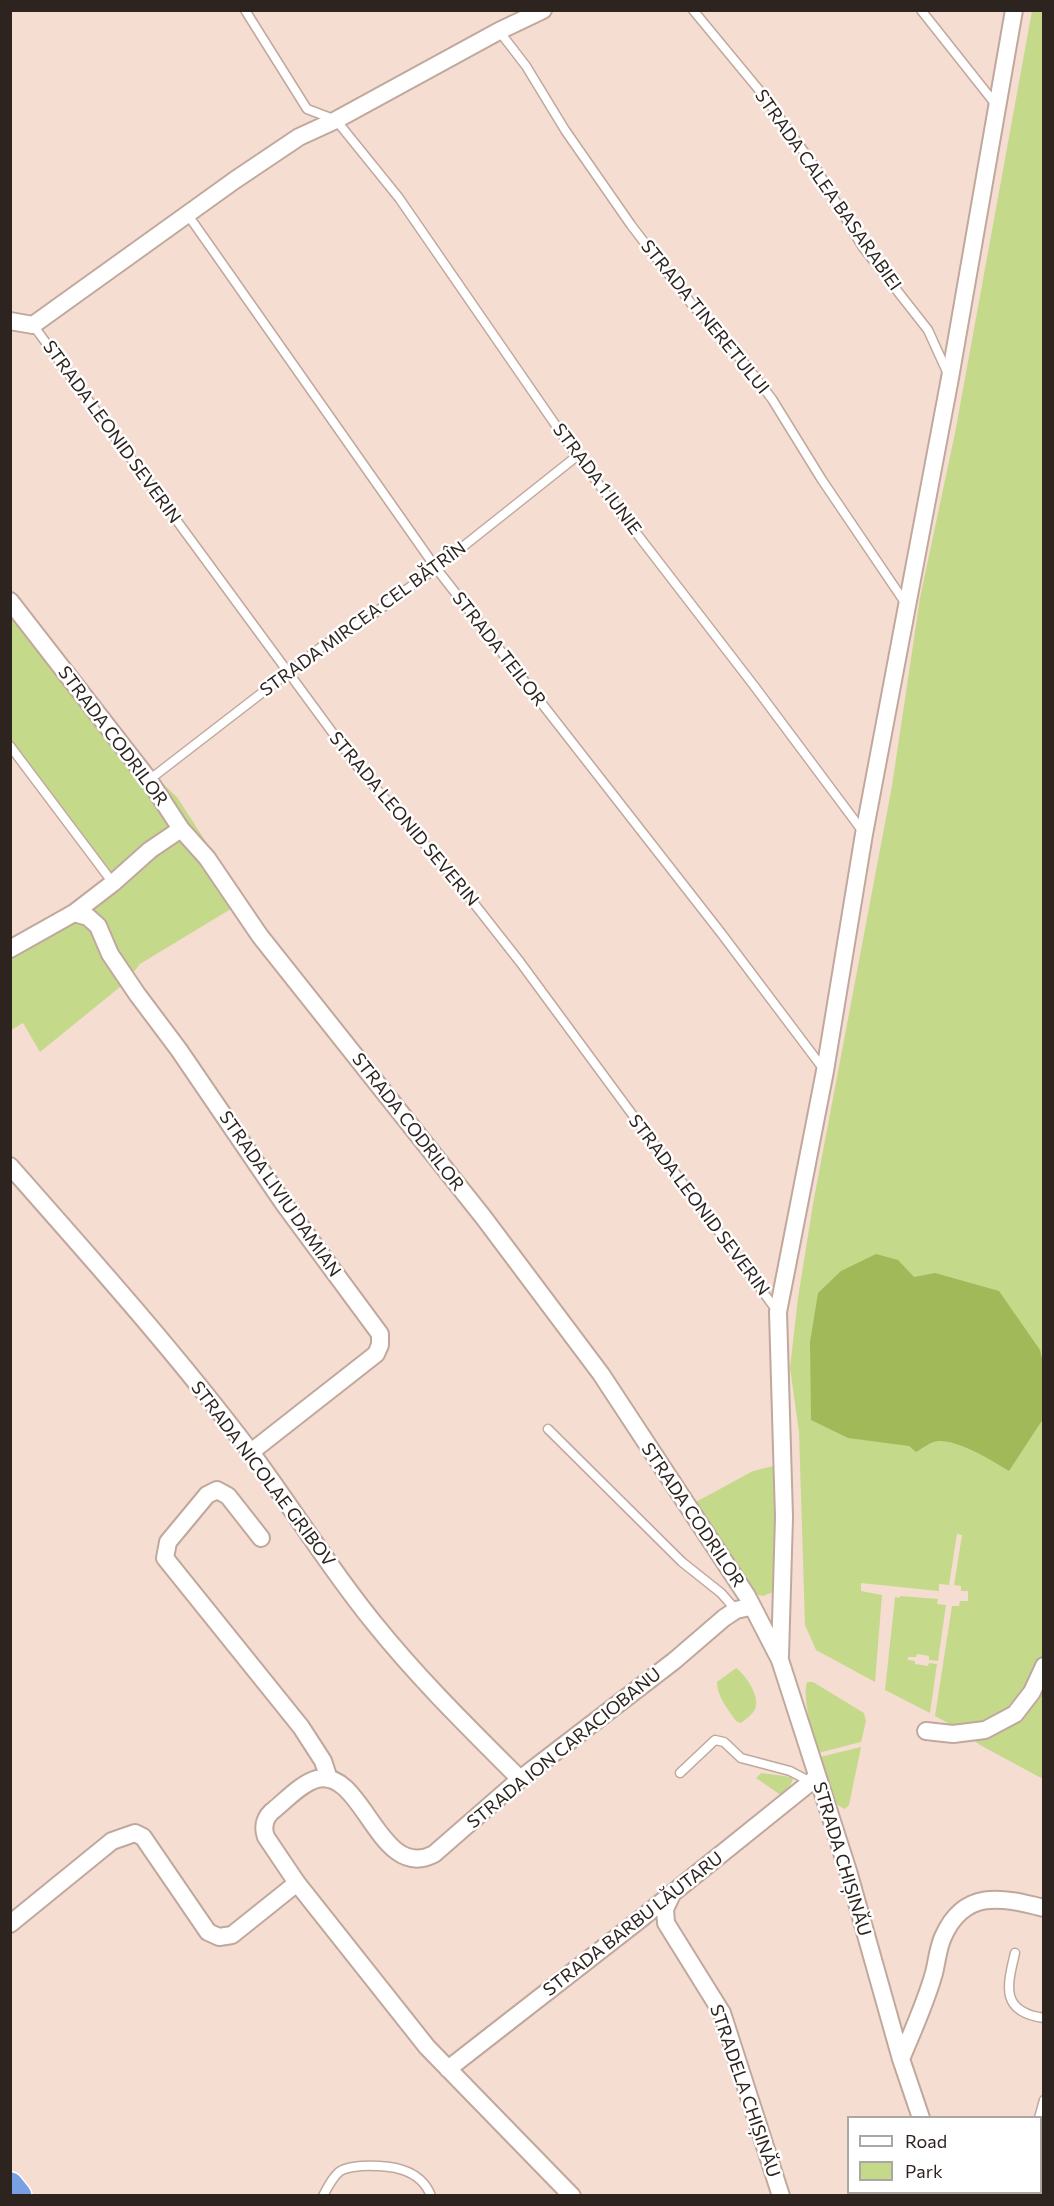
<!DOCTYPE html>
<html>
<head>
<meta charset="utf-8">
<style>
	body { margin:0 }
	#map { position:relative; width:1054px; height:2206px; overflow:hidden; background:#f6ddd1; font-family:Commissioner,sans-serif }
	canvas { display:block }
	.frame { position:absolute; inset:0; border:12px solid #2d241f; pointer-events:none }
	.legend { position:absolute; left:847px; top:2116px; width:195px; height:78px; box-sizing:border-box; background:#fff; border:2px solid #aba7a5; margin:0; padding:8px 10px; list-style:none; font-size:18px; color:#2d241f }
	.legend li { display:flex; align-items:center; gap:12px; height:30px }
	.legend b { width:30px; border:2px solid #aba7a5 }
</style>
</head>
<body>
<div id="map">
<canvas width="1054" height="2206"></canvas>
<div class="frame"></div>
<ul class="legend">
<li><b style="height:8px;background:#fff"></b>Road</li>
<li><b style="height:16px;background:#c5d98b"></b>Park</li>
</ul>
</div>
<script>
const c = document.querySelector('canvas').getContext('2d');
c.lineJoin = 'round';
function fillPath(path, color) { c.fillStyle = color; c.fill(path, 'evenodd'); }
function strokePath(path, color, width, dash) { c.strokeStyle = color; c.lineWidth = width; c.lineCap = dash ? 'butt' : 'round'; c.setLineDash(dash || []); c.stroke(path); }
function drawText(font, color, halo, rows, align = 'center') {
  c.font = font + ' Commissioner,sans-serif'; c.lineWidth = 5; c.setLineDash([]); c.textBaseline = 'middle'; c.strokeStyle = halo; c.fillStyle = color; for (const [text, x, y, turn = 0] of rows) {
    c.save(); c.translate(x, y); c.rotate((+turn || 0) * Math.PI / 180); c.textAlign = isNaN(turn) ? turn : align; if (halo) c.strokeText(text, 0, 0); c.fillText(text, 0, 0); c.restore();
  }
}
const green = new Path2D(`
	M 1032,11 L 1043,11 L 1043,1779 L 980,1745 L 955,1727 L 935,1716 L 952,1606 L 959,1606 L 960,1601 L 968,1601 L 968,1591 L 961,1591 L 961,1586 L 954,1585 L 962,1535 L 957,1534 L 949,1585 L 939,1584 L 939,1591 L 861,1583 L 861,1591 L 882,1595 L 875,1682 L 816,1650 L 805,1625 L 799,1432 L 790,1368 L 798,1298 L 813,1204 L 892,786 L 920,598 L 955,433 Z
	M 11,589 L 66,663 L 163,784 L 177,797 L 244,901 L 140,964 L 125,983 L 40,1052 L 23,1023 L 11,1030 L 11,949 L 118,885 L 11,749 Z
	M 773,1466 C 776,1508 776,1550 773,1592 L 763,1596 L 756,1594 L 694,1503 L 753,1471 Z
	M 900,1596 L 938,1599 L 937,1604 L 946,1605 L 938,1661 L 929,1660 L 929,1656 L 917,1654 L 916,1657 L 908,1657 L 908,1660 L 915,1661 L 915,1664 L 928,1666 L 929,1663 L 937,1664 L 930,1713 L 885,1690 L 895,1597 L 899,1598 Z
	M 736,1668 C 745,1674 761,1697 755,1709 C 752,1715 746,1719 741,1723 L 736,1721 C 728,1709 717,1697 717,1682 Z
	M 807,1682 L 813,1682 L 864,1713 L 866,1721 L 861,1742 L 818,1753 C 813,1737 802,1697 807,1682 Z
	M 861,1747 L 849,1805 L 845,1809 C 827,1803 824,1774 820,1757 Z
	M 761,1773 L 792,1777 L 793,1779 L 785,1798 L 756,1778 Z`);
const forest = new Path2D(`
	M 876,1254 L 898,1260 L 914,1277 L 935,1273 L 999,1291 L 1040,1350 L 1044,1367 L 1043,1419 L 1009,1471 C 991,1460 959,1440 938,1441 C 930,1442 923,1448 916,1452 L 909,1446 L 848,1438 L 811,1420 L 810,1342 L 818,1293 L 841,1271 Z`);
const service = new Path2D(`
	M 245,10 L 307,109 L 336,120 L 399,198 L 577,456 L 755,687 L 864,833
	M 693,10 L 764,96 L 817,170 L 862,246 L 928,330 L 948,374
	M 921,10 L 997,106
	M 499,31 L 526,66 L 565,130 L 631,225 L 690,302 L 745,364 L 772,399 L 822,480 L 906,604
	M 188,215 L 436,568 L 721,933 L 825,1071
	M 33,325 L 360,770 L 454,878 L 520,962 L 777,1311
	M 10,746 L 113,883
	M 149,780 L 320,648 L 365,620 L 436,568 L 577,456
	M 548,1429 L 682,1562 L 721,1593 L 736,1610
	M 680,1773 L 715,1740 L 724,1742 L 741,1758 L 790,1771 L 811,1782
	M 1015,1953 C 1007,1986 1000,2012 1044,2018
	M 1039,2118 L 1044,2100
	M 1040,2138 L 1044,2139
	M 323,2196 C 327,2188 332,2178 339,2172 C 345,2167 354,2167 361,2166 C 388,2165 420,2167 431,2196`);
const minor = new Path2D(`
	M 10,321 L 33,325 L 235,180 L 299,137 L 336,120 L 499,31 L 543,10
	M 10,601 L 149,780 L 181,829 L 207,858 L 260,936 L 484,1218 L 601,1374 L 747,1596 L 780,1660 L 848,1871 L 901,2059 L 921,2118
	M 74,913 L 88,917 L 98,926 L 110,954 L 137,994 L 179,1050 L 284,1204 L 380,1334 L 380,1345 L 376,1354 L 251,1452
	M 10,949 L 74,913 L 113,883 L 150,850 L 181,829
	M 10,1166 C 92,1259 175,1352 250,1451 C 292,1507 329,1568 374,1623 C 419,1679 469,1728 520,1779
	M 261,1538 L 228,1496 L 217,1490 L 207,1495 L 168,1542 L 165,1558 L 301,1727 L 323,1761 L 329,1779
	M 780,1656 L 784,1517 L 778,1312 L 825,1071 L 864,834 L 950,378 L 1014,10
	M 926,1731 L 953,1734 L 985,1730 L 1015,1714 L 1032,1692 L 1044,1666
	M 672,1894 L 665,1909 L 666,1923 L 722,2013 L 781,2196
	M 10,1924 L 112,1841 L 135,1833 L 143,1837 L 208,1932 L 219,1937 L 232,1935 L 297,1883
	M 901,2059 C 913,2030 926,2002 934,1973 C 937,1961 938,1948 943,1937 C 964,1889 1001,1897 1044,1908
	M 448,2069 L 638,1921 L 817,1777
	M 946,2192 L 947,2196
	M 572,2196 L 427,2047 L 297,1883 L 266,1837 C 262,1826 265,1816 275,1809 C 287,1799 302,1783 317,1779 C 363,1767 379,1883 434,1854 L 520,1779 L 674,1661 L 724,1618 L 736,1610 L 745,1608 L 751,1604`);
const trunk = new Path2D(`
	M 10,2186 L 18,2196`);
const streetNames = [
	["STRADA CALEA BASARABIEI",828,190,55],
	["STRADA TINERETULUI",705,317,51],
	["STRADA LEONID SEVERIN",112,432,54],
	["STRADA 1 IUNIE",597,479,53],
	["STRADA MIRCEA CEL BĂTRÎN",363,619,-36],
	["STRADA TEILOR",499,649,52],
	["STRADA CODRILOR",113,736,53],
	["STRADA LEONID SEVERIN",404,819,50],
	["STRADA CODRILOR",408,1122,52],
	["STRADA LIVIU DAMIAN",280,1194,55],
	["STRADA LEONID SEVERIN",699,1205,53],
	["STRADA NICOLAE GRIBOV",263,1474,53],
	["STRADA CODRILOR",693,1515,56],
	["STRADA ION CARACIOBANU",564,1748,-39],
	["STRADA CHIȘINĂU",842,1859,73],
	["STRADA BARBU LĂUTARU",633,1924,-38],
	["STRADELA CHIȘINĂU",745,2091,71]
];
fillPath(green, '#c5d98b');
fillPath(forest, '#a2b959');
strokePath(service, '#c0a89d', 11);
strokePath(minor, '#c0a89d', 20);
strokePath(trunk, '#fff', 30);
strokePath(service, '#fff', 8);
strokePath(minor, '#fff', 16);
strokePath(trunk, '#7aa0e4', 27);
drawText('18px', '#2d241f', '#fff', streetNames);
</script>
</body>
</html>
